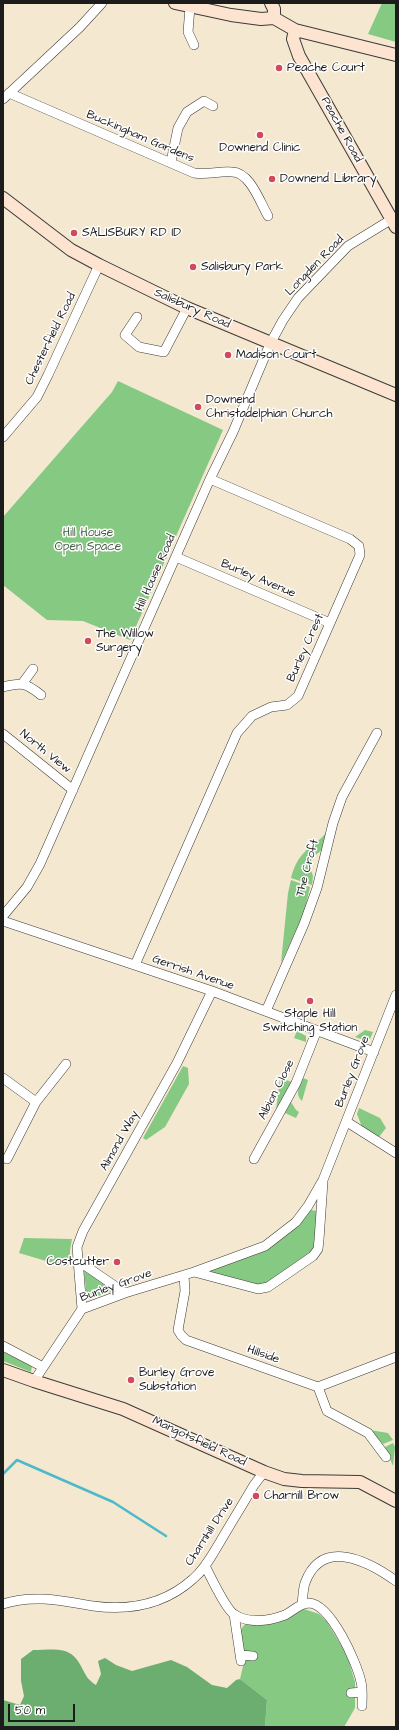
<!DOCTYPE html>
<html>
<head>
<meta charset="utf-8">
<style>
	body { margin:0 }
	#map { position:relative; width:399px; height:1730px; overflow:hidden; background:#f4e8d1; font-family:"Architects Daughter",sans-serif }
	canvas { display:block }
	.frame { position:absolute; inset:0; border:4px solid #1c1c1c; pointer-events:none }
	.scale { position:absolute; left:8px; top:1704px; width:67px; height:18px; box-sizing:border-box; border:2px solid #1c1c1c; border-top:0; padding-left:5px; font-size:12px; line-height:14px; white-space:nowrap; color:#1c1c1c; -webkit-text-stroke:3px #fff; paint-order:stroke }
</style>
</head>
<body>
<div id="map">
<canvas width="399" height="1730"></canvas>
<div class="frame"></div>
<div class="scale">50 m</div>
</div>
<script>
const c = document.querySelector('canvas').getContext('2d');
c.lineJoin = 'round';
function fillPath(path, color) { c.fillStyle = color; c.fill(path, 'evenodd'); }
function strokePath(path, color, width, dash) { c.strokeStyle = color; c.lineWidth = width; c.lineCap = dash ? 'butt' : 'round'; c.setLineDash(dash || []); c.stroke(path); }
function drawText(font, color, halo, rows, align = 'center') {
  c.font = font + ' "Architects Daughter",sans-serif'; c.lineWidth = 3; c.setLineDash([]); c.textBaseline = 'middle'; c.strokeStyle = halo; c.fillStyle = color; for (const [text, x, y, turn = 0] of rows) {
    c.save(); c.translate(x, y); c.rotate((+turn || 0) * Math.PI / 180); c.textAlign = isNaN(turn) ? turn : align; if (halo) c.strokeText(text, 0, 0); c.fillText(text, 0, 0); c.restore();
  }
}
const green = new Path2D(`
	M 382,3 L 396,3 L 396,42 L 368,34 Z
	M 118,381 L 223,430 L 130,640 L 83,621 L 47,620 L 3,585 L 3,517 L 112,392 Z
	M 326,833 L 323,849 L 312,858 L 309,865 L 313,876 L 312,885 L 291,878 C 294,866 299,856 309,848 C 315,843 321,839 326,833 Z
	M 291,880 L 310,887 L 304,913 L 281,963 L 288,893 Z
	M 365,1030 L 373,1032 L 370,1039 L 364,1040 L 355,1037 Z
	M 297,1031 L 306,1036 L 306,1042 L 294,1038 Z
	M 183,1066 L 188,1068 L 189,1084 L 165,1127 L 146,1140 L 143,1138 Z
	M 280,1078 L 292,1082 L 276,1110 Z
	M 303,1078 L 308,1080 L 302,1101 C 294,1093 300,1086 303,1078 Z
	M 291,1102 L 296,1110 L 299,1112 L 296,1118 L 285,1113 Z
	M 359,1108 L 380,1118 L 386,1128 L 379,1137 L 362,1127 L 357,1114 Z
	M 310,1210 L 318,1211 L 316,1243 L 312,1251 L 268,1282 L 261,1285 L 214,1276 L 211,1273 L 212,1269 L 272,1245 L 290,1232 Z
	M 24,1238 L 72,1239 L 70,1250 L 70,1265 L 63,1266 L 19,1253 Z
	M 87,1270 L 113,1288 L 113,1291 L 89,1299 L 87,1299 L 84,1271 Z
	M 3,1352 L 29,1363 L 32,1366 L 31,1372 L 3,1361 Z
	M 370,1430 L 388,1433 L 393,1440 L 383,1444 Z
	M 393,1443 L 395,1447 L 393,1466 L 385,1447 Z
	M 304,1609 L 319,1614 L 327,1622 L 347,1655 L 355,1682 L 355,1708 L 344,1727 L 265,1727 L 267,1700 L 240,1679 L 244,1662 L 248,1659 C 244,1649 234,1630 247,1623 C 273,1629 282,1618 304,1609 Z`);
const forest = new Path2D(`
	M 33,1650 C 56,1650 71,1645 82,1668 C 86,1676 88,1680 96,1685 L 101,1674 L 98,1661 L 105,1658 L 116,1665 L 132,1671 L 171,1660 L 187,1667 L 212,1685 L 227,1688 L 236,1680 L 240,1679 L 267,1700 L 265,1727 L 3,1727 L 3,1700 L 20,1705 L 24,1696 L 21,1681 L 21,1659 Z`);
const stream = new Path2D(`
	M 3,1474 L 17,1460 L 113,1502 L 166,1536`);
const street = new Path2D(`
	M 190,7 L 188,32 L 194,45
	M 9,93 L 194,173 C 208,175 218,171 232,172 C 250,172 260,202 268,216
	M 3,99 L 80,27 L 102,3
	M 171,162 L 178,128 L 187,112 L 204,101 L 213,106
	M 137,317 L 125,335 L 139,347 L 164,352 L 187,308
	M 3,437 L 37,397 L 48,375 L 99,265
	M 176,557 L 330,623
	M 22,684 L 33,669
	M 3,687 C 22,682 26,683 41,695
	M 3,734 L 73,790
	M 3,916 L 27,887 L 40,864 L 210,479 L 233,432 L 270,344 L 283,320 L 298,298 L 348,246 L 392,219
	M 3,921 L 212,991 L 374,1052
	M 135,965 L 237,733 L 252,716 L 271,707 L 287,705 L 298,696 L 360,555 L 359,546 L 350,539 L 210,479
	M 266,1011 L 304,924 L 317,888 L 333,823 L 342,797 L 377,733
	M 3,1078 L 36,1102
	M 347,1122 L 396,1153
	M 7,1159 L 36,1102 L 66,1064
	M 254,1159 L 296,1083 L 317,1030
	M 77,1260 L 125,1293
	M 194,1272 L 258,1289 L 268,1287 L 313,1256 L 318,1249 L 319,1240 L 323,1182
	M 184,1275 L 185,1291 L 178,1330 L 181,1335 L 186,1340 L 318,1387 L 396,1357
	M 82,1309 L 77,1247 L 83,1231 L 177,1063 L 212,991
	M 3,1346 L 43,1367
	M 34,1381 L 82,1309 L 125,1293 L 194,1272 L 265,1246 L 296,1222 L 308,1206 L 323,1180 L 396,995
	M 318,1387 L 327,1411 L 368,1433 L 386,1457
	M 205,1566 C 211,1577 226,1610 235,1615 C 251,1624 269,1621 285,1615 C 293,1611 300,1603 309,1603 C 331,1604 357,1663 361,1682 C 363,1689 362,1698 362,1706
	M 3,1604 C 33,1594 63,1601 93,1606 C 130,1611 165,1604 193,1579 C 205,1569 212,1555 220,1542 C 231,1523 243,1504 254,1485 L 264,1472
	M 302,1604 C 303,1597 303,1589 305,1583 C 322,1537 368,1561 396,1581
	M 234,1614 L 241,1661
	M 240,1655 L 253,1656
	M 351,1693 L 362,1692`);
const secondary = new Path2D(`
	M 175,3 L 231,15 L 261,19 L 274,18 L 295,30 L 396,55
	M 271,3 L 274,9 L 274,18
	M 295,30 L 293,39 L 299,56 L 396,227
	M 3,198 L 71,250 L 99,265 L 187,308 L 396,395
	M 3,1370 L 34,1381 L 123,1409 L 264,1472 L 284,1479 L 302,1481 L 360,1482 L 396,1501`);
const markers = [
	[279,68,4,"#d1495b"],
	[260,135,4,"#d1495b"],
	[272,179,4,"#d1495b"],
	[74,233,4,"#d1495b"],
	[193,267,4,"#d1495b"],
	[228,355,4,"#d1495b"],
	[198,407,4,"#d1495b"],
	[88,641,4,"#d1495b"],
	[310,1001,4,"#d1495b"],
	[117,1262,4,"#d1495b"],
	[131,1380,4,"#d1495b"],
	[256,1496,4,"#d1495b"]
];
const poiNames = [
	["Peache Court",287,68],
	["Downend Clinic",260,148,"center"],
	["Downend Library",280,179],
	["SALISBURY RD ID",82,233],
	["Salisbury Park",201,267],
	["Madison Court",236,355],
	["Downend",206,400],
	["Christadelphian Church",206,414],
	["The Willow",96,634],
	["Surgery",96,648],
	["Staple Hill",310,1014,"center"],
	["Switching Station",310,1028,"center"],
	["Costcutter",109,1262,"right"],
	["Burley Grove",139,1373],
	["Substation",139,1387],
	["Charnill Brow",264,1496]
];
const streetNames = [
	["Peache Road",341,130,61],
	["Buckingham Gardens",140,137,23],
	["Longden Road",315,266,-46],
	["Salisbury Road",192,309,24],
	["Chesterfield Road",51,339,-64],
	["Hill House Road",156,573,-66],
	["Burley Avenue",258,579,23],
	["Burley Crest",306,648,-66],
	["North View",45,752,39],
	["The Croft",308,868,-75],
	["Gerrish Avenue",193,973,19],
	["Burley Grove",353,1072,-69],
	["Albion Close",277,1090,-63],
	["Almond Way",120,1141,-61],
	["Burley Grove",116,1286,-20],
	["Hillside",263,1355,20],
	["Mangotsfield Road",199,1442,25],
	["Charnhill Drive",210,1532,-57]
];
const parkNames = [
	["Hill House",88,533],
	["Open Space",88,547]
];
fillPath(green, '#85c982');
fillPath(forest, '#6cad70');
strokePath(stream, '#4eb9ca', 2.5);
strokePath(street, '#3c3b37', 10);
strokePath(secondary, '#3c3b37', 14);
strokePath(street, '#fff', 9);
strokePath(secondary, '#fde4d1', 12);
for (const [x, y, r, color] of markers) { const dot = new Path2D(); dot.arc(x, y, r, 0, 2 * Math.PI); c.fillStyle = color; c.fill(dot); strokePath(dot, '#fff', 1.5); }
drawText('12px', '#1c1c1c', '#fff', poiNames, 'left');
drawText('12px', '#1c1c1c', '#fff', streetNames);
drawText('12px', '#466145', '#fff', parkNames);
</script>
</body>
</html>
